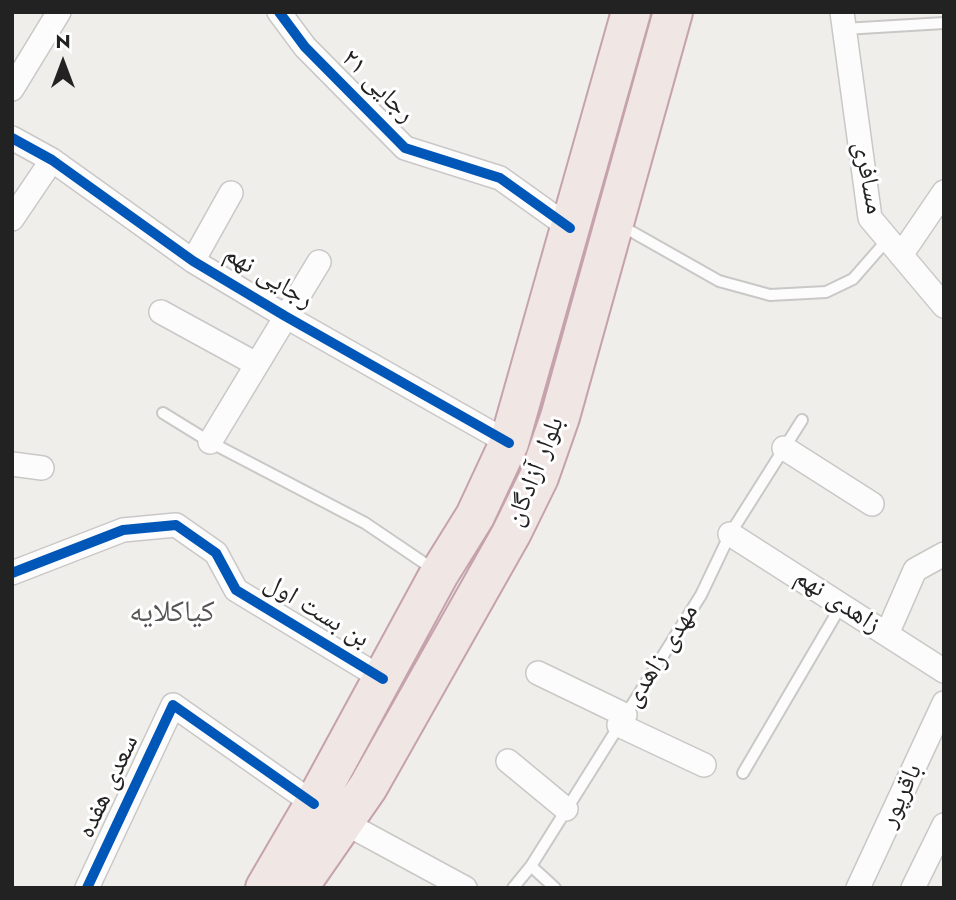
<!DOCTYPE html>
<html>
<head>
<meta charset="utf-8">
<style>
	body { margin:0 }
	#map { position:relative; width:956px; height:900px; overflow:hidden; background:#f0eeeb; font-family:Jost,sans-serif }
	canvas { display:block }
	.frame { position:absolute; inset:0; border:14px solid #222; pointer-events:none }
	.north { position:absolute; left:28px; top:28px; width:70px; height:70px; -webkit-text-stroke:5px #fff; paint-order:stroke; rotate:0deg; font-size:19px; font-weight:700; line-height:28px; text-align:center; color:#222 }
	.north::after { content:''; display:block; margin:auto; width:24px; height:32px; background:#222; clip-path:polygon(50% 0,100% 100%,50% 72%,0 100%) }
</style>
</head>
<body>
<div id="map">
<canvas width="956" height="900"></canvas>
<div class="frame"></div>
<div class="north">N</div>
</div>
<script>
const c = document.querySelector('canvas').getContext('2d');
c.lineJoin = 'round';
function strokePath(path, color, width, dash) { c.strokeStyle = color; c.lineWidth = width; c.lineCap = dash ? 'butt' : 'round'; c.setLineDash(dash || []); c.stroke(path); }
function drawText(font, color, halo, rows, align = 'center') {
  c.font = font + ' Jost,"Noto Naskh Arabic",sans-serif'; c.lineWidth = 6; c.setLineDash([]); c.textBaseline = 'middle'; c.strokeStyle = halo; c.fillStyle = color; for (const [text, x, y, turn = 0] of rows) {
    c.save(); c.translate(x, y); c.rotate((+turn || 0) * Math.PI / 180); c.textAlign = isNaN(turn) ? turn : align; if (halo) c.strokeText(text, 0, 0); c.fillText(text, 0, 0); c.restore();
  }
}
const service = new Path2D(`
	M 844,29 L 944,23
	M 620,225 L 719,281 L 770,295 L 826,292 L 853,279 L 888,239
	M 163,413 L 210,442 L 365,523 L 436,571
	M 743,773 L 842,604
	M 531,866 L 555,888
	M 513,888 L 531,866 L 701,595 L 730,534 L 802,420`);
const minor = new Path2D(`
	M 279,12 L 305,47 L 405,148 L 500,178 L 570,228
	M 842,12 L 870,218 L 944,306
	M 12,89 L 59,12
	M 12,138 L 52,160 L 193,261 L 285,316 L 509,443
	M 12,219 L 52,160
	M 901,255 L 944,192
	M 193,261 L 231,193
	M 161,312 L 256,364
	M 210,442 L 319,262
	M 784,448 L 872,504
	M 12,464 L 42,468
	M 730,534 L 944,671
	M 12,573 L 123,530 L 176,525 L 216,553 L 236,590 L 383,679
	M 887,634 L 915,570 L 944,554
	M 538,673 L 625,715
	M 619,725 L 704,765
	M 508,761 L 566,809
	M 345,823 L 465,888
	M 87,888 L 173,705 L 314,804
	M 858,888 L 944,703
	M 913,888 L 944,825`);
const trunk = new Path2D(`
	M 265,888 L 314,804 L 439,574 L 475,516 L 509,443 L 631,12
	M 298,888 L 368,787 L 511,534 L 539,477 L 560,417 L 673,12`);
const cycleway = new Path2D(`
	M 279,12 L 305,47 L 405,148 L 500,178 L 570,228
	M 12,138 L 52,160 L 193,261 L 285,316 L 509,443
	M 12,573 L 123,530 L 176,525 L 216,553 L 236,590 L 383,679
	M 87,888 L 173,705 L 314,804`);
const streetNames = [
	["رجایی ۲۱",377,87,45],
	["مسافری",867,178,79],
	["رجایی نهم",268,278,31],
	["بلوار آزادگان",536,472,-68],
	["زاهدی نهم",837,602,33],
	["بن بست اول",316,612,31],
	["مهدی زاهدی",662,656,-58],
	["سعدی هفده",109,787,-65],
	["باقرپور",902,796,-65]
];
const quarterNames = [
	["کیاکلایه",172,614]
];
strokePath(service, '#c9c8c7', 14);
strokePath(minor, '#c9c8c7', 26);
strokePath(trunk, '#c5a2ac', 42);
strokePath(service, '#fdfcfc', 10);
strokePath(minor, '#fdfcfc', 23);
strokePath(trunk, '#f0e6e4', 38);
strokePath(cycleway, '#0057b8', 10);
drawText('26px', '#222', '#fff', streetNames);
drawText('30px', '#555', '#fff', quarterNames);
</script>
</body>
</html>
